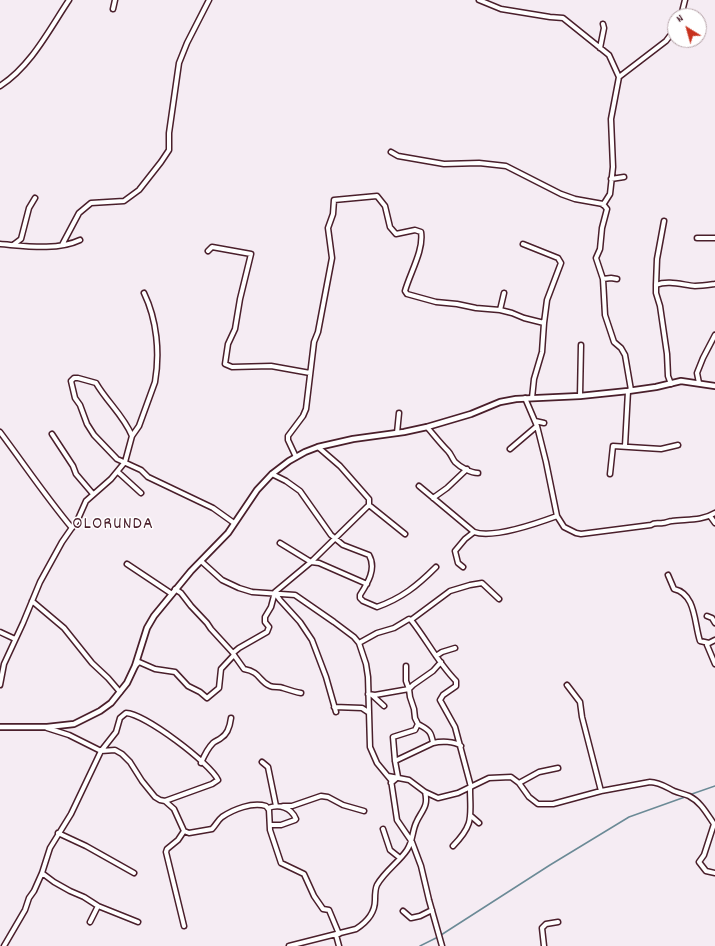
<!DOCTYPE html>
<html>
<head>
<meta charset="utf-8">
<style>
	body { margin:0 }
	#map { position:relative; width:715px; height:946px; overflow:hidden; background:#f5ecf3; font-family:Dekko,sans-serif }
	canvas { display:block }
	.north { position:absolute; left:667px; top:8px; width:40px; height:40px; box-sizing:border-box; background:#fff; border:1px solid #b7a5aa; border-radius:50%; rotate:323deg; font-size:11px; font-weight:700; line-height:16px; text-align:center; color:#4a1f2b }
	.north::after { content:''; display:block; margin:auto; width:14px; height:18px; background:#c8321e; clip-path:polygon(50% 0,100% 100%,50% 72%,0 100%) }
</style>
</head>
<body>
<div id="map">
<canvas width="715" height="946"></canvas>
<div class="north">N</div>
</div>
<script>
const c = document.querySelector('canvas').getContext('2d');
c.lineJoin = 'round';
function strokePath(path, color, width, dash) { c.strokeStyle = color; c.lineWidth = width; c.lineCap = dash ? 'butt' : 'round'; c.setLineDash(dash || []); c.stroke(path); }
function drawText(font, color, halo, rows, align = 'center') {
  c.font = font + ' Dekko,sans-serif'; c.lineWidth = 3; c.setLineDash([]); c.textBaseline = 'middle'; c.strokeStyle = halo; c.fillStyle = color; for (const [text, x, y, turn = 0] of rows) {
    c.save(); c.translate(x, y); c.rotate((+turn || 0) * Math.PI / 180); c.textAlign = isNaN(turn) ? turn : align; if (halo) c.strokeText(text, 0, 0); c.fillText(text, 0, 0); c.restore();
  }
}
const stream = new Path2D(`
	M 689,795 L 715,786
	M 441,935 L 550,865 L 629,817 L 685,797
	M 420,946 L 438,937`);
const minor = new Path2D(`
	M 479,0 L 501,9 L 550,17 L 563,18 L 609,55 L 619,77 L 666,41 L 675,29
	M 113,9 L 115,0
	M 681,16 L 685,0
	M 600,48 L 604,28 L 603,24
	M 0,86 C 31,66 49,30 69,0
	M 391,152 L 398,156 L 444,164 L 479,163 L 506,166 L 561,194 L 575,199 L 603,204 L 607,209 L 602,228 L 600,249 L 596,258 L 603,279 L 605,315 L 614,342 L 621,348 L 625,355 L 631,390
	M 611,179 L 624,177
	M 603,205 L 610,194 L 613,167 L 611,119 L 619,77
	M 697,238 L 715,238
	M 0,244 C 25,246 57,251 80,240
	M 523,244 L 558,258 L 561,263 L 547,300 L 544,323 L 542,352 L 534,379 L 532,398
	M 13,245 L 21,239 L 29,208 L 35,198
	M 62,245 L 79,213 L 91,203 L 124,201 L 139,190 L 161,162 L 169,150 L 169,133 L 179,63 L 187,43 L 209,0
	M 208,251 L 212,247 L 251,254 L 240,299 L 235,329 L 228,344 L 225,364 L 232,367 L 271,366 L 310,373
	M 603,279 L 611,278 L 617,279
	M 656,285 L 657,259 L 664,221
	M 500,310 L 504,293
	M 699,383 L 697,373 L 703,358 L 715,335
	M 671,384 L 668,376 L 667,354 L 660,306 L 656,293 L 656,285 C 668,280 683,285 695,286 C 702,286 708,285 715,284
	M 580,396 L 581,345
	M 525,398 L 537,426 L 546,462 L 557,516 L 564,527 L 576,533 L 581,534 L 651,525 C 655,522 658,524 663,523 C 666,523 669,521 672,521 C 686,519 702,521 715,513
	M 535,421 L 544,423
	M 427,427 C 434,435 440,443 448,451 C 451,454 452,458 455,462 C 460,467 471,473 478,473
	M 0,432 C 24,464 46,497 72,528
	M 397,433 L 399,413
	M 52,434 L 73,466 L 76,474 L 93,494
	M 132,436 C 124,416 107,402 96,383 L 78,378 L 74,378 L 71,381 L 75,398 L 80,405 L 87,424 L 94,435 L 117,459 L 141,470 L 148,477 L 213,508 L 234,523
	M 625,446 L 628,391
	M 510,449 L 537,426
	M 296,457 L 288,440 L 288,436 L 303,416 L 306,409 L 314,342 L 318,332 L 332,258 L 328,228 L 333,214 L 334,200 L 377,196 L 385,206 L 390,227 L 396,234 L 415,230 L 421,232 C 424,250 410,273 405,291 L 407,294 L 436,302 L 457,304 L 476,308 L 500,310 L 512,313 L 524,318 L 544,323
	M 118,472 L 141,493
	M 272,474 L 286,481 L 300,491 L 331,535 L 343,545 L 369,555 C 377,569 367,584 360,595 L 360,598 L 363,601 L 377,607 C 402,598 417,586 436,567
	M 610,474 L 613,446 L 661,449 L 678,445
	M 419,486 L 474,532 C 493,539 538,523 557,516
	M 433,498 L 447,488 L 467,469
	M 369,505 L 405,534
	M 710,516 L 715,523
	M 280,543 L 311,562 L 319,563 L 367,584
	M 201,561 L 222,580 L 239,588 L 252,592 L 295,595 L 334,622 L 354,637 L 359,643 L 366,664 L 368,677 L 370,747 L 377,763 L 391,780 L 397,820 L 412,842 L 421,866 L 429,900 L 442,946
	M 127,564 L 172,594
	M 463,567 L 458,563 L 455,551 L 465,539 L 474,532
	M 668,575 L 674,589 C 696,594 694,623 700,641 L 709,643
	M 175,589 L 181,593 L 191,606 L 207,623 L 211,629 L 233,653 L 239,648 L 267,632 L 269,627 L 265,622 L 265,617 L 271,607 L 275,592 L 311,562 L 369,505 L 369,499 L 340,466 L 318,447
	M 275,593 L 280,600 L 300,622 L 312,640 L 326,677 L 336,712
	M 32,601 L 64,628 L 92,663 L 108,678 L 120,692
	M 707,616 L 712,618 L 715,623
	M 411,620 L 450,591 L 470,585 L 482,583 L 499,599
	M 0,632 L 15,639
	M 715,640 L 709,643 L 707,645 L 715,664
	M 359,643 L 377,633 L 394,628 L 409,619 L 411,620 C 427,640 438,663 456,681 L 456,686 L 443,695 L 440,700 L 455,727 L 471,787
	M 234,655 L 244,669 C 261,672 258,681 270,686 C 274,688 279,686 283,688 C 289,690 295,692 301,693
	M 436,656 L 442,652 L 455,648
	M 135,666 L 139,662 L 155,669 L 175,672 L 188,686 L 200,692 L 207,698 L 219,688 L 221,669 L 234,655 L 233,653
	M 0,685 L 4,664 L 23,623 L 40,582 L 62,542 L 78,519 L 86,501 L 111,479 L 125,462 L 132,436 L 139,426 L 155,382 C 160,353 157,320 144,293
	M 567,685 L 580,702 L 582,717 L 601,791
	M 368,694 L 375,695 L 409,689 L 406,681 L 406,666
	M 372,695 L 384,706
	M 334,707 L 362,708 L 368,712
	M 47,728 L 69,735 L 101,751 L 115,750 L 122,754 L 130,762 L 142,781 L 155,797 L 160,800 L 165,801 L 174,809 L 184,831
	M 433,743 C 441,741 454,741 461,746
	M 395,761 L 433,743 C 431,730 428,730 418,724
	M 262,762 L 268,767 L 276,806
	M 201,763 C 204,756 208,748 213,743 C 215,741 219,740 221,738 C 228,734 230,726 231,718
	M 388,776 L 409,780 L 425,792 L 438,798 L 458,793 L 489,778 L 511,777 L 519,783 L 529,797 L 538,804 L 553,804 L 601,791 L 650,782 C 659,782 666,787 674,791 C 679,793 684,794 689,796 C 701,802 707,814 714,824 L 704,855 L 699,862 L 706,871 L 715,873
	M 391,783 L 398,777 L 395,761 L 393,737 L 415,730 L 418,724 L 415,718 L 414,709 L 410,697 L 409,689 L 413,685 L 433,671 L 441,662
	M 519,783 L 539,772 L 558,768
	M 283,806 L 292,806 L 321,796 L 328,797 L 343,805 L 364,811
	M 268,808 C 279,804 291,807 296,819 L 295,820 L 281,825 L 270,825
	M 471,816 L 479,823
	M 383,829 L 390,850 L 400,858
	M 184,831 L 189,833 L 212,829 C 216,825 218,820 222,817 C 234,809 252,802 266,806 L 269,810 L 270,830 L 281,863 L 304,874 L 314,896 L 323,909 L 329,910 L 339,934
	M 58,833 L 86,846 L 134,873
	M 453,846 C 475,823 470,817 470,787
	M 42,873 L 54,882 L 70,891 L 84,897 L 98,906 L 138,922
	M 403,911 L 411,918 L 420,916 L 432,910
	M 90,922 L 98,906
	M 184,926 L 166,852 L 167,849 L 178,840 L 184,831
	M 336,935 L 339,946
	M 4,946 L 25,910 L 29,898 L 34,891 L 42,873 L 50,848 L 71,814 L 101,751 L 116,732 L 120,718 L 126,713 C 145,714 210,763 218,780 L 212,784 L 165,801
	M 289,946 L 356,929 C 367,922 375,913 375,900 C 375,895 375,889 377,885 C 385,871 399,862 407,850 C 413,841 412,832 416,823 C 421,811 429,807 425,792
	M 544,946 L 542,928 L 546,924 L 558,922`);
const tertiary = new Path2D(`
	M 0,727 L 47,727 L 74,724 L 100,711 L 111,703 L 127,683 L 135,666 L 147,628 L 154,616 L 191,571 L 228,533 L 257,490 L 272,474 L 289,461 L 305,452 L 318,447 L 353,439 L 404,432 L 427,427 L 471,414 L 500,402 L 516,399 L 580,396 L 628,391 L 656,387 L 681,381 L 715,386`);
const quarterNames = [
	["OLORUNDA",113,526]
];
strokePath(stream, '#6b8a96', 1.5);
strokePath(minor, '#4a1f2b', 7);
strokePath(tertiary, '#4a1f2b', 8);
strokePath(minor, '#fff', 4);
strokePath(tertiary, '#fff', 4.5);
c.letterSpacing = '1px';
drawText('18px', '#4a1f2b', '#fff', quarterNames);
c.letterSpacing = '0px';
</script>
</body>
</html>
